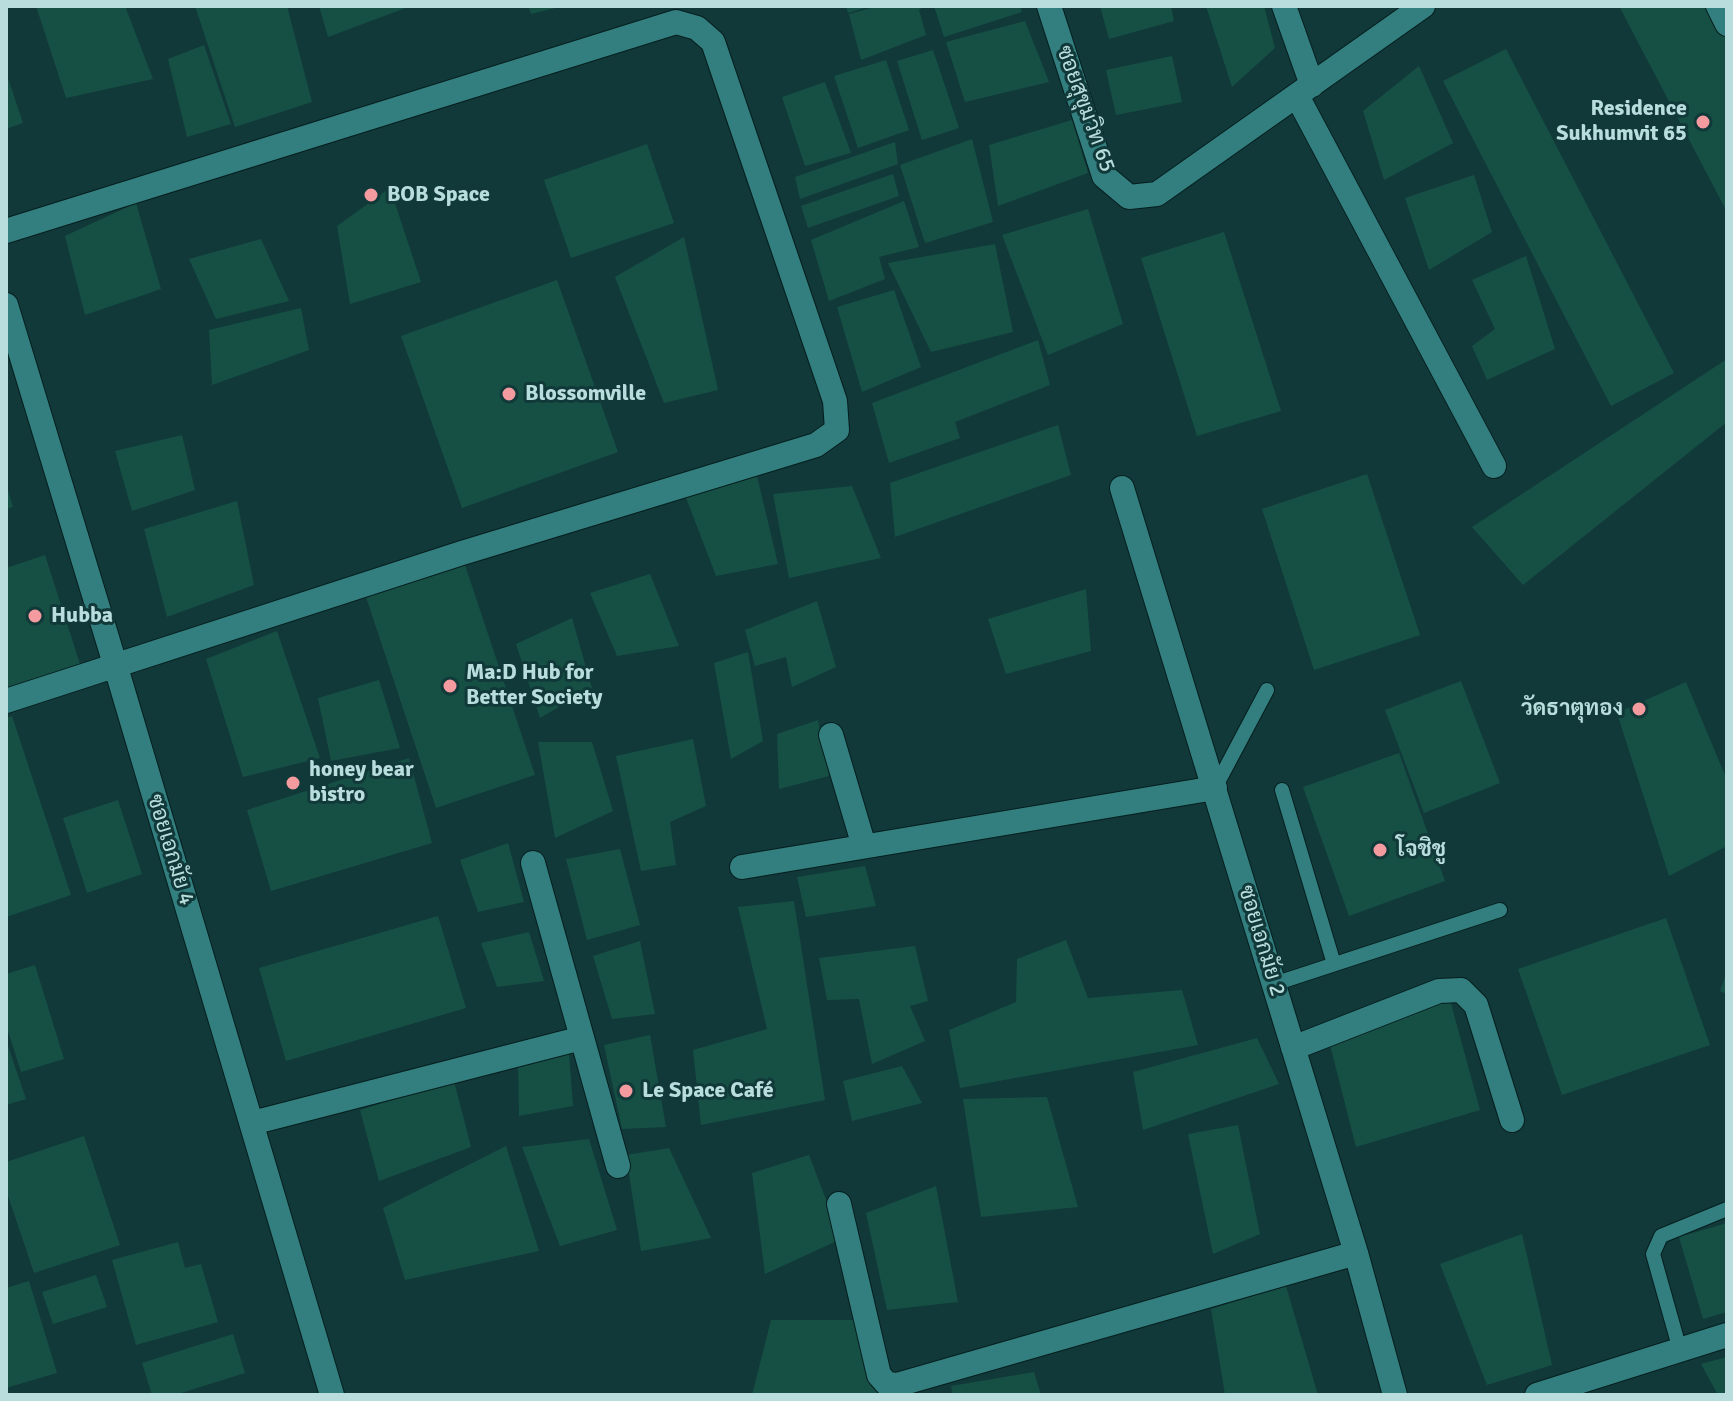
<!DOCTYPE html>
<html>
<head>
<meta charset="utf-8">
<style>
	body { margin:0 }
	#map { position:relative; width:1733px; height:1401px; overflow:hidden; background:#113939; font-family:Signika,sans-serif }
	canvas { display:block }
	.frame { position:absolute; inset:0; border:8px solid #b9dcdc; pointer-events:none }
</style>
</head>
<body>
<div id="map">
<canvas width="1733" height="1401"></canvas>
<div class="frame"></div>
</div>
<script>
const c = document.querySelector('canvas').getContext('2d');
c.lineJoin = 'round';
function fillPath(path, color) { c.fillStyle = color; c.fill(path, 'evenodd'); }
function strokePath(path, color, width, dash) { c.strokeStyle = color; c.lineWidth = width; c.lineCap = dash ? 'butt' : 'round'; c.setLineDash(dash || []); c.stroke(path); }
function drawText(font, color, halo, rows, align = 'center') {
  c.font = font + ' Signika,Sarabun,sans-serif'; c.lineWidth = 6; c.setLineDash([]); c.textBaseline = 'middle'; c.strokeStyle = halo; c.fillStyle = color; for (const [text, x, y, turn = 0] of rows) {
    c.save(); c.translate(x, y); c.rotate((+turn || 0) * Math.PI / 180); c.textAlign = isNaN(turn) ? turn : align; if (halo) c.strokeText(text, 0, 0); c.fillText(text, 0, 0); c.restore();
  }
}
const building = new Path2D(`
	M 36,6 L 125,6 L 153,79 L 66,98 Z
	M 195,6 L 287,6 L 312,102 L 235,127 Z
	M 319,6 L 411,6 L 328,37 Z
	M 528,6 L 559,6 L 559,7 L 531,14 Z
	M 846,6 L 868,6 L 868,7 L 848,13 Z
	M 878,6 L 921,6 L 922,8 L 919,10 L 926,35 L 861,60 L 849,14 Z
	M 934,6 L 1020,6 L 1022,12 L 944,37 Z
	M 1100,6 L 1171,6 L 1174,21 L 1109,39 Z
	M 1206,6 L 1264,6 L 1275,48 L 1232,87 Z
	M 1619,6 L 1713,6 L 1727,33 L 1727,212 Z
	M 1025,21 L 1049,82 L 965,102 L 946,42 Z
	M 204,45 L 231,124 L 187,137 L 168,59 Z
	M 1506,49 L 1674,373 L 1611,406 L 1443,81 Z
	M 933,50 L 959,128 L 922,140 L 897,61 Z
	M 1172,56 L 1182,102 L 1116,115 L 1106,70 Z
	M 886,60 L 909,130 L 858,148 L 834,76 Z
	M 1419,66 L 1453,143 L 1384,180 L 1363,111 Z
	M 6,72 L 23,123 L 6,129 Z
	M 825,82 L 851,153 L 805,166 L 782,97 Z
	M 1072,120 L 1088,173 L 998,206 L 989,145 Z
	M 972,139 L 993,222 L 925,243 L 900,165 Z
	M 895,142 L 898,164 L 800,199 L 795,177 Z
	M 647,144 L 674,223 L 571,258 L 544,180 Z
	M 893,174 L 899,196 L 808,228 L 801,206 Z
	M 1474,175 L 1492,232 L 1429,270 L 1405,198 Z
	M 390,188 L 421,282 L 350,304 L 337,226 Z
	M 904,201 L 919,247 L 879,257 L 885,279 L 829,301 L 811,240 Z
	M 136,203 L 161,289 L 85,315 L 65,236 Z
	M 1088,209 L 1123,324 L 1048,355 L 1002,235 Z
	M 1224,232 L 1281,411 L 1197,436 L 1141,258 Z
	M 684,237 L 718,390 L 664,403 L 615,277 Z
	M 261,239 L 289,301 L 216,319 L 189,259 Z
	M 995,244 L 1013,332 L 931,352 L 888,263 Z
	M 1526,256 L 1555,349 L 1487,380 L 1472,346 L 1495,329 L 1472,280 Z
	M 557,280 L 618,452 L 462,508 L 401,336 Z
	M 894,290 L 921,367 L 862,392 L 837,307 Z
	M 301,308 L 309,350 L 212,385 L 209,330 Z
	M 1038,340 L 1050,385 L 955,422 L 960,438 L 889,463 L 872,403 Z
	M 1727,359 L 1727,422 L 1523,585 L 1472,527 Z
	M 1058,425 L 1071,475 L 895,537 L 890,483 Z
	M 182,435 L 195,490 L 132,511 L 115,451 Z
	M 1367,474 L 1420,635 L 1314,670 L 1262,509 Z
	M 757,476 L 778,564 L 716,576 L 685,495 Z
	M 852,486 L 881,558 L 789,578 L 773,494 Z
	M 7,487 L 13,507 L 6,509 L 6,488 Z
	M 237,501 L 254,585 L 167,617 L 144,529 Z
	M 45,555 L 80,664 L 6,688 L 6,568 Z
	M 465,565 L 535,775 L 436,808 L 366,597 Z
	M 650,574 L 679,646 L 617,656 L 590,593 Z
	M 1086,589 L 1091,651 L 1006,674 L 988,619 Z
	M 817,601 L 836,667 L 792,687 L 786,657 L 755,666 L 745,630 Z
	M 572,618 L 592,688 L 540,718 L 516,644 Z
	M 277,631 L 320,758 L 243,777 L 206,659 Z
	M 748,652 L 763,741 L 731,759 L 714,663 Z
	M 379,680 L 400,748 L 331,761 L 318,698 Z
	M 1461,681 L 1500,783 L 1424,813 L 1385,710 Z
	M 1686,682 L 1727,780 L 1727,846 L 1669,876 L 1617,713 Z
	M 12,716 L 71,895 L 6,917 L 6,718 Z
	M 818,720 L 829,776 L 779,789 L 777,734 Z
	M 693,739 L 706,806 L 670,822 L 676,865 L 641,871 L 616,756 Z
	M 538,742 L 592,742 L 613,811 L 555,838 Z
	M 1399,753 L 1445,881 L 1349,916 L 1303,787 Z
	M 409,758 L 432,843 L 271,891 L 247,810 Z
	M 118,800 L 142,874 L 87,893 L 63,818 Z
	M 508,843 L 524,902 L 478,912 L 460,860 Z
	M 620,849 L 640,925 L 587,940 L 566,859 Z
	M 865,866 L 876,906 L 806,917 L 797,877 Z
	M 794,901 L 825,1100 L 701,1125 L 693,1050 L 767,1029 L 738,907 Z
	M 438,916 L 466,1008 L 286,1061 L 259,968 Z
	M 1666,918 L 1710,1045 L 1562,1095 L 1518,969 Z
	M 529,932 L 544,981 L 497,987 L 481,943 Z
	M 1066,940 L 1088,998 L 1182,990 L 1198,1045 L 960,1088 L 949,1030 L 1016,1002 L 1017,959 Z
	M 640,941 L 655,1014 L 612,1019 L 593,956 Z
	M 915,946 L 928,1001 L 910,1006 L 925,1041 L 872,1064 L 859,999 L 827,1000 L 819,958 Z
	M 35,965 L 64,1059 L 21,1072 L 6,1025 L 6,974 Z
	M 1727,971 L 1727,994 L 1720,991 Z
	M 1450,1000 L 1480,1110 L 1356,1147 L 1330,1045 Z
	M 650,1035 L 666,1127 L 622,1129 L 604,1045 Z
	M 1257,1038 L 1279,1084 L 1143,1130 L 1133,1072 Z
	M 6,1040 L 26,1099 L 6,1105 Z
	M 569,1053 L 573,1106 L 519,1116 L 518,1063 Z
	M 902,1066 L 922,1103 L 852,1121 L 843,1081 Z
	M 454,1081 L 471,1147 L 379,1181 L 360,1110 Z
	M 1047,1097 L 1078,1207 L 981,1217 L 963,1099 Z
	M 1238,1125 L 1260,1234 L 1213,1254 L 1188,1134 Z
	M 84,1136 L 120,1245 L 34,1273 L 6,1190 L 6,1162 Z
	M 589,1139 L 617,1230 L 560,1246 L 522,1147 Z
	M 506,1146 L 539,1251 L 405,1280 L 383,1208 Z
	M 669,1148 L 711,1238 L 641,1251 L 626,1155 Z
	M 809,1155 L 841,1239 L 765,1274 L 752,1173 Z
	M 936,1186 L 958,1302 L 887,1310 L 866,1213 Z
	M 1727,1223 L 1727,1312 L 1703,1319 L 1679,1237 Z
	M 1522,1234 L 1552,1365 L 1487,1385 L 1440,1264 Z
	M 178,1242 L 185,1268 L 201,1264 L 218,1322 L 136,1345 L 112,1260 Z
	M 96,1275 L 107,1307 L 53,1324 L 42,1292 Z
	M 29,1281 L 57,1373 L 6,1388 L 6,1288 Z
	M 1286,1286 L 1318,1395 L 1225,1395 L 1211,1309 Z
	M 771,1320 L 854,1320 L 885,1395 L 752,1395 Z
	M 233,1334 L 245,1373 L 175,1395 L 152,1395 L 142,1363 Z
	M 1727,1357 L 1727,1395 L 1718,1395 L 1701,1364 Z
	M 1034,1372 L 1041,1395 L 953,1395 L 951,1386 Z`);
const lane = new Path2D(`
	M 1215,788 L 1267,690
	M 1282,790 L 1334,964
	M 1274,984 L 1500,910
	M 1680,1350 L 1653,1254 L 1661,1236 L 1727,1209`);
const street = new Path2D(`
	M 1049,6 L 1104,176 L 1129,197 L 1157,194 L 1423,6
	M 1284,6 L 1312,85
	M 1718,6 L 1727,24
	M 1297,96 L 1494,466
	M 6,231 L 676,22 L 697,28 L 713,42 L 835,401 L 837,430 L 816,445 L 462,553 L 6,701
	M 6,305 L 115,664 L 332,1395
	M 1122,488 L 1356,1253 L 1395,1395
	M 831,735 L 864,846
	M 533,863 L 618,1166
	M 742,867 L 1215,788
	M 1293,1048 L 1439,991 L 1461,990 L 1476,1005 L 1512,1120
	M 252,1123 L 582,1038
	M 839,1204 L 879,1375 L 887,1384 L 897,1385 L 1356,1253
	M 1537,1395 L 1727,1335`);
const markers = [
	[1703,122,8,"#f49b9f"],
	[371,195,8,"#f49b9f"],
	[509,394,8,"#f49b9f"],
	[35,616,8,"#f49b9f"],
	[450,686,8,"#f49b9f"],
	[1639,709,8,"#f49b9f"],
	[293,783,8,"#f49b9f"],
	[1380,850,8,"#f49b9f"],
	[626,1091,8,"#f49b9f"]
];
const streetNames = [
	["ซอยสุขุมวิท 65",1085,109,70],
	["ซอยเอกมัย 4",170,850,73],
	["ซอยเอกมัย 2",1261,941,73]
];
const poiNames = [
	["Residence",1687,109,"right"],
	["Sukhumvit 65",1687,134,"right"],
	["BOB Space",387,195],
	["Blossomville",525,394],
	["Hubba",51,616],
	["Ma:D Hub for",466,673],
	["Better Society",466,698],
	["วัดธาตุทอง",1623,709,"right"],
	["honey bear",309,770],
	["bistro",309,795],
	["โจชิชู",1396,850],
	["Le Space Café",642,1091]
];
fillPath(building, '#165044');
strokePath(lane, '#061e1e', 16);
strokePath(street, '#061e1e', 26);
strokePath(lane, '#337e7f', 14);
strokePath(street, '#337e7f', 24);
for (const [x, y, r, color] of markers) { const dot = new Path2D(); dot.arc(x, y, r, 0, 2 * Math.PI); c.fillStyle = color; c.fill(dot); strokePath(dot, '#113939', 3); }
drawText('22px', '#b9dcdc', '#113939', streetNames);
drawText('bold 22px', '#b9dcdc', '#113939', poiNames, 'left');
</script>
</body>
</html>
